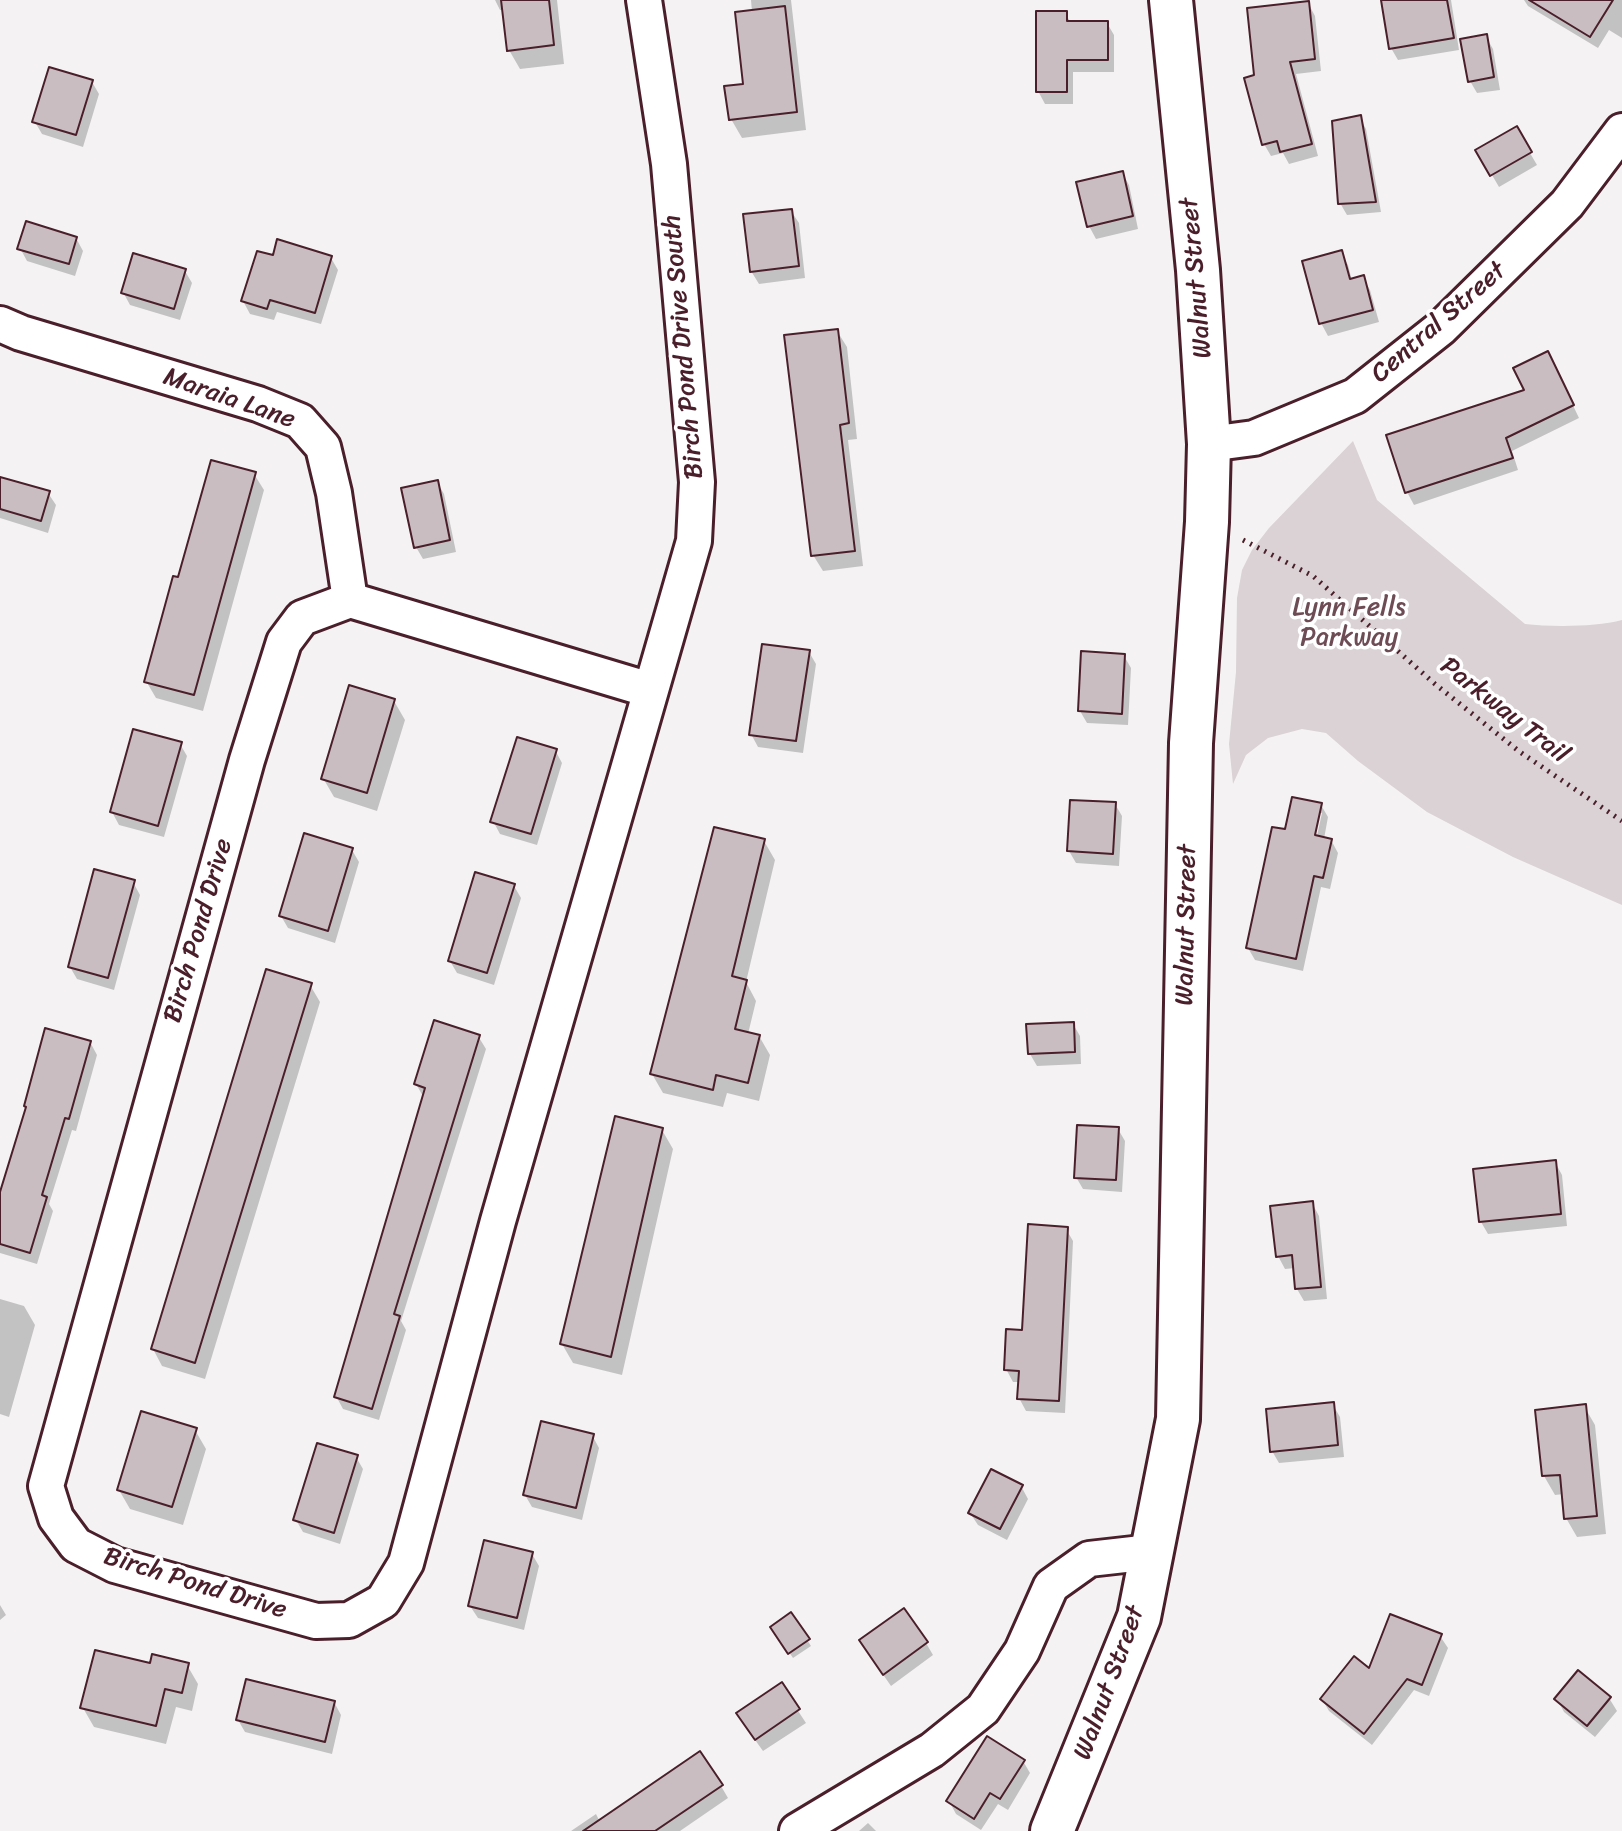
<!DOCTYPE html>
<html>
<head>
<meta charset="utf-8">
<style>
	body { margin:0 }
	canvas { display:block; background:#f4f2f2 }
</style>
</head>
<body>
<canvas width="1622" height="1831"></canvas>
<script>
const c = document.querySelector('canvas').getContext('2d');
c.lineJoin = 'round';
function fillPath(path, color) { c.fillStyle = color; c.fill(path, 'evenodd'); }
function strokePath(path, color, width, dash) { c.strokeStyle = color; c.lineWidth = width; c.lineCap = dash ? 'butt' : 'round'; c.setLineDash(dash || []); c.stroke(path); }
function drawText(font, color, halo, rows, align = 'center') {
  c.font = font + ' Sriracha,sans-serif'; c.lineWidth = 7; c.setLineDash([]); c.textBaseline = 'middle'; c.strokeStyle = halo; c.fillStyle = color; for (const [text, x, y, turn = 0] of rows) {
    c.save(); c.translate(x, y); c.rotate((+turn || 0) * Math.PI / 180); c.textAlign = isNaN(turn) ? turn : align; if (halo) c.strokeText(text, 0, 0); c.fillText(text, 0, 0); c.restore();
  }
}
const green = new Path2D(`
	M 1353,441 L 1377,500 L 1525,624 C 1552,627 1596,627 1622,620 L 1622,905 L 1513,857 L 1427,812 L 1358,761 L 1326,733 L 1302,729 L 1268,738 L 1246,755 L 1233,784 L 1229,744 L 1236,672 L 1237,598 L 1242,570 L 1252,550 L 1269,528 Z`);
const shadow = new Path2D(`
	M 495,0 L 557,0 L 564,64 L 520,69 L 509,50 L 504,10 L 500,10 Z
	M 751,0 L 791,0 L 806,130 L 742,138 L 731,119 L 746,86 L 752,12 Z
	M 1383,0 L 1451,0 L 1459,50 L 1398,60 L 1391,48 Z
	M 1524,0 L 1622,0 L 1622,38 L 1609,30 L 1598,48 L 1528,6 Z
	M 1308,3 L 1315,16 L 1321,71 L 1296,74 L 1318,156 L 1289,164 L 1283,153 L 1271,156 L 1264,144 L 1256,77 Z
	M 1065,13 L 1071,23 L 1107,23 L 1114,35 L 1114,72 L 1073,72 L 1073,104 L 1045,104 L 1038,91 Z
	M 1486,37 L 1493,49 L 1500,90 L 1477,93 L 1470,81 Z
	M 92,82 L 99,94 L 83,147 L 42,134 L 35,122 Z
	M 1360,118 L 1366,129 L 1381,212 L 1347,215 L 1340,203 Z
	M 1516,129 L 1537,165 L 1499,187 L 1478,151 Z
	M 1122,173 L 1129,185 L 1138,229 L 1096,239 L 1089,226 Z
	M 791,211 L 799,223 L 805,278 L 759,284 L 751,271 Z
	M 76,238 L 83,251 L 75,276 L 27,261 L 20,248 Z
	M 1341,253 L 1348,265 L 1352,281 L 1363,278 L 1370,290 L 1379,322 L 1328,336 L 1321,323 L 1305,262 Z
	M 274,258 L 331,258 L 338,270 L 321,324 L 277,312 L 274,320 L 250,314 L 243,301 Z
	M 185,271 L 192,283 L 180,320 L 130,305 L 123,292 Z
	M 837,331 L 847,347 L 857,439 L 848,440 L 863,566 L 823,571 L 813,555 Z
	M 1554,366 L 1579,418 L 1512,451 L 1518,470 L 1414,505 L 1407,492 Z
	M 254,474 L 264,490 L 203,711 L 156,698 L 146,681 Z
	M 0,479 L 48,493 L 56,505 L 48,533 L 0,518 Z
	M 437,482 L 444,494 L 456,552 L 423,559 L 416,547 Z
	M 809,652 L 816,664 L 803,753 L 758,747 L 751,734 Z
	M 1124,656 L 1131,668 L 1128,725 L 1087,723 L 1080,711 Z
	M 394,701 L 405,720 L 377,811 L 334,797 L 323,778 Z
	M 180,744 L 187,756 L 164,837 L 119,825 L 112,812 Z
	M 555,750 L 562,763 L 537,845 L 500,834 L 493,821 Z
	M 1115,804 L 1122,816 L 1119,866 L 1076,863 L 1069,851 Z
	M 1321,805 L 1328,817 L 1324,839 L 1331,840 L 1338,853 L 1330,889 L 1321,887 L 1303,971 L 1255,960 L 1248,948 L 1286,832 ZM 1318,813 L 1322,813 L 1315,845 L 1311,844 Z
	M 764,841 L 775,860 L 746,982 L 756,1001 L 748,1034 L 759,1036 L 770,1055 L 759,1101 L 727,1093 L 723,1107 L 663,1093 L 652,1074 Z
	M 352,850 L 359,862 L 335,943 L 288,928 L 281,916 Z
	M 133,882 L 140,895 L 114,990 L 77,979 L 70,967 Z
	M 514,886 L 521,898 L 494,985 L 457,973 L 450,961 Z
	M 310,985 L 320,1002 L 205,1379 L 162,1366 L 153,1349 Z
	M 1073,1024 L 1080,1036 L 1081,1064 L 1037,1066 L 1030,1054 Z
	M 478,1036 L 486,1049 L 401,1321 L 406,1330 L 379,1420 L 343,1409 L 336,1396 L 424,1098 L 416,1084 Z
	M 90,1042 L 97,1055 L 76,1131 L 72,1130 L 49,1204 L 53,1211 L 37,1264 L 0,1253 L 0,1199 Z
	M 1118,1129 L 1125,1141 L 1122,1192 L 1083,1189 L 1076,1177 Z
	M 662,1130 L 673,1149 L 622,1375 L 573,1363 L 562,1344 Z
	M 1555,1162 L 1562,1175 L 1567,1226 L 1488,1234 L 1481,1222 Z
	M 1312,1203 L 1319,1216 L 1327,1299 L 1304,1301 L 1297,1289 L 1295,1268 L 1285,1269 L 1278,1256 Z
	M 1066,1229 L 1073,1241 L 1065,1413 L 1026,1411 L 1019,1398 L 1020,1382 L 1013,1382 L 1006,1369 Z
	M 0,1299 L 24,1306 L 35,1325 L 9,1417 L 0,1414 Z
	M 1333,1405 L 1340,1417 L 1344,1457 L 1279,1463 L 1272,1451 Z
	M 1584,1406 L 1595,1425 L 1606,1534 L 1577,1537 L 1566,1518 L 1564,1494 L 1555,1495 L 1544,1476 Z
	M 195,1430 L 206,1449 L 183,1525 L 130,1509 L 119,1490 Z
	M 592,1435 L 599,1448 L 582,1520 L 532,1507 L 525,1495 Z
	M 356,1457 L 363,1469 L 340,1544 L 303,1532 L 296,1520 Z
	M 1021,1486 L 1028,1499 L 1007,1540 L 978,1525 L 970,1513 Z
	M 532,1554 L 539,1566 L 524,1630 L 478,1618 L 470,1606 Z
	M 0,1605 L 6,1615 L 0,1620 Z
	M 791,1615 L 811,1646 L 793,1658 L 773,1628 Z
	M 1440,1636 L 1448,1648 L 1429,1696 L 1414,1690 L 1372,1745 L 1329,1711 L 1322,1699 L 1370,1671 Z
	M 926,1643 L 933,1655 L 891,1686 L 868,1653 Z
	M 187,1665 L 198,1684 L 192,1711 L 176,1707 L 166,1744 L 94,1727 L 83,1708 L 151,1666 Z
	M 781,1685 L 806,1723 L 763,1751 L 745,1726 Z
	M 1609,1698 L 1617,1711 L 1595,1737 L 1564,1712 L 1557,1699 Z
	M 334,1702 L 341,1715 L 332,1754 L 245,1732 L 238,1720 Z
	M 1023,1761 L 1030,1773 L 1008,1810 L 998,1804 L 981,1830 L 956,1814 L 949,1801 Z
	M 721,1786 L 728,1798 L 680,1831 L 571,1831 L 596,1814 L 600,1822 Z
	M 868,1823 L 876,1831 L 859,1831 Z`);
const building = new Path2D(`
	M 501,0 L 549,0 L 554,45 L 507,51 Z
	M 1381,0 L 1447,0 L 1454,38 L 1389,49 Z
	M 1529,0 L 1613,0 L 1590,37 Z
	M 1309,1 L 1315,59 L 1290,62 L 1312,144 L 1280,152 L 1277,141 L 1262,145 L 1244,78 L 1254,75 L 1247,8 Z
	M 785,6 L 797,112 L 729,120 L 724,86 L 743,84 L 735,12 Z
	M 1036,11 L 1067,11 L 1067,21 L 1108,21 L 1108,60 L 1067,60 L 1067,92 L 1036,92 Z
	M 1487,34 L 1494,77 L 1468,82 L 1460,39 Z
	M 49,67 L 93,80 L 76,135 L 32,122 Z
	M 1361,115 L 1376,202 L 1338,204 L 1332,121 Z
	M 1517,126 L 1532,152 L 1490,176 L 1475,150 Z
	M 1123,171 L 1133,216 L 1087,227 L 1076,182 Z
	M 792,209 L 799,266 L 750,272 L 743,214 Z
	M 26,221 L 77,237 L 69,264 L 17,249 Z
	M 277,239 L 332,256 L 315,313 L 270,300 L 267,309 L 241,301 L 257,251 L 273,255 Z
	M 1342,250 L 1350,279 L 1364,275 L 1373,310 L 1319,324 L 1302,261 Z
	M 133,253 L 186,269 L 174,309 L 121,293 Z
	M 838,329 L 849,423 L 840,425 L 855,551 L 811,556 L 784,335 Z
	M 1548,351 L 1574,405 L 1506,438 L 1513,458 L 1405,493 L 1386,435 L 1524,390 L 1513,368 Z
	M 211,460 L 256,472 L 194,695 L 144,682 L 173,576 L 178,577 Z
	M 0,477 L 50,491 L 41,521 L 0,509 Z
	M 438,480 L 450,540 L 414,548 L 401,488 Z
	M 762,644 L 810,650 L 796,741 L 749,735 Z
	M 1081,651 L 1125,654 L 1122,714 L 1078,711 Z
	M 349,685 L 395,699 L 367,793 L 321,779 Z
	M 133,729 L 182,742 L 158,826 L 110,812 Z
	M 517,737 L 557,749 L 531,834 L 490,822 Z
	M 1292,797 L 1322,803 L 1315,835 L 1332,839 L 1323,878 L 1314,876 L 1296,959 L 1246,948 L 1272,827 L 1285,829 Z
	M 1070,800 L 1116,802 L 1113,854 L 1067,851 Z
	M 714,827 L 765,839 L 732,976 L 747,980 L 735,1029 L 760,1035 L 748,1083 L 716,1075 L 713,1090 L 650,1074 Z
	M 304,833 L 353,848 L 328,931 L 279,916 Z
	M 94,869 L 135,880 L 108,978 L 68,967 Z
	M 475,872 L 515,884 L 487,973 L 448,961 Z
	M 266,969 L 312,983 L 195,1363 L 151,1349 Z
	M 434,1020 L 480,1035 L 394,1314 L 400,1316 L 372,1409 L 334,1397 L 425,1088 L 414,1084 Z
	M 1074,1022 L 1075,1052 L 1028,1054 L 1026,1024 Z
	M 45,1028 L 91,1041 L 69,1119 L 65,1118 L 42,1195 L 47,1197 L 30,1253 L 0,1244 L 0,1192 L 26,1107 L 24,1106 Z
	M 615,1116 L 663,1128 L 611,1357 L 560,1344 Z
	M 1077,1125 L 1119,1127 L 1116,1180 L 1074,1178 Z
	M 1556,1160 L 1561,1214 L 1479,1222 L 1473,1169 Z
	M 1313,1201 L 1321,1287 L 1295,1289 L 1292,1255 L 1276,1257 L 1270,1206 Z
	M 1028,1224 L 1068,1227 L 1059,1401 L 1017,1399 L 1019,1371 L 1004,1370 L 1006,1329 L 1022,1330 Z
	M 1334,1402 L 1338,1445 L 1270,1452 L 1266,1409 Z
	M 1586,1404 L 1597,1516 L 1564,1519 L 1560,1475 L 1542,1476 L 1535,1410 Z
	M 141,1411 L 197,1428 L 172,1507 L 117,1490 Z
	M 541,1421 L 594,1434 L 576,1508 L 523,1495 Z
	M 317,1443 L 358,1455 L 334,1533 L 293,1520 Z
	M 991,1469 L 1023,1485 L 1000,1529 L 968,1513 Z
	M 484,1540 L 533,1552 L 517,1618 L 468,1606 Z
	M 904,1608 L 928,1642 L 883,1675 L 859,1640 Z
	M 791,1612 L 810,1639 L 788,1654 L 770,1627 Z
	M 1390,1614 L 1442,1634 L 1422,1685 L 1407,1679 L 1364,1734 L 1320,1699 L 1354,1656 L 1369,1668 Z
	M 95,1650 L 150,1663 L 152,1654 L 189,1663 L 182,1693 L 165,1689 L 156,1726 L 80,1708 Z
	M 1578,1670 L 1611,1697 L 1587,1726 L 1554,1699 Z
	M 246,1679 L 335,1701 L 325,1742 L 236,1720 Z
	M 782,1682 L 800,1709 L 755,1740 L 736,1713 Z
	M 987,1736 L 1025,1760 L 1000,1799 L 990,1793 L 974,1819 L 946,1801 Z
	M 700,1751 L 723,1785 L 655,1831 L 583,1831 Z`);
const path = new Path2D(`
	M 1243,540 L 1313,576 L 1435,684 L 1520,752 L 1622,821`);
const minor = new Path2D(`
	M 0,324 L 21,333 L 258,404 L 300,421 L 323,447 L 334,493 L 350,600
	M 1209,444 L 1254,438 L 1355,396 L 1441,328 L 1567,204 L 1622,131
	M 350,600 L 302,618 L 284,642 L 247,760 L 46,1486 L 56,1518 L 76,1545 L 115,1565 L 316,1621 L 349,1620 L 383,1601 L 406,1563 L 498,1221 L 694,541 L 697,482 L 669,164 L 644,0
	M 350,600 L 650,690
	M 797,1831 L 932,1750 L 983,1709 L 1022,1651 L 1051,1586 L 1089,1559 L 1151,1552`);
const major = new Path2D(`
	M 1052,1831 L 1139,1617 L 1178,1419 L 1191,743 L 1207,522 L 1209,444 L 1198,270 L 1171,0`);
const streetNames = [
	["Walnut Street",1197,278,-95],
	["Central Street",1439,323,-41],
	["Birch Pond Drive South",684,347,-95],
	["Maraia Lane",229,399,19],
	["Parkway Trail",1504,711,38],
	["Walnut Street",1187,925,-89],
	["Birch Pond Drive",199,931,-74],
	["Birch Pond Drive",195,1584,17],
	["Walnut Street",1110,1683,-70]
];
const parkNames = [
	["Lynn Fells",1349,608],
	["Parkway",1349,638]
];
fillPath(green, '#dbd2d5');
fillPath(shadow, '#0003');
fillPath(building, '#cabdc1');
strokePath(building, '#4a1f2b', 2);
strokePath(minor, '#4a1f2b', 40);
strokePath(major, '#4a1f2b', 48);
strokePath(path, '#4a1f2b', 5, [2, 6]);
strokePath(minor, '#fff', 34);
strokePath(major, '#fff', 42);
drawText('26px', '#4a1f2b', '#fff', streetNames);
drawText('26px', '#6e4c56', '#fff', parkNames);
</script>
</body>
</html>
